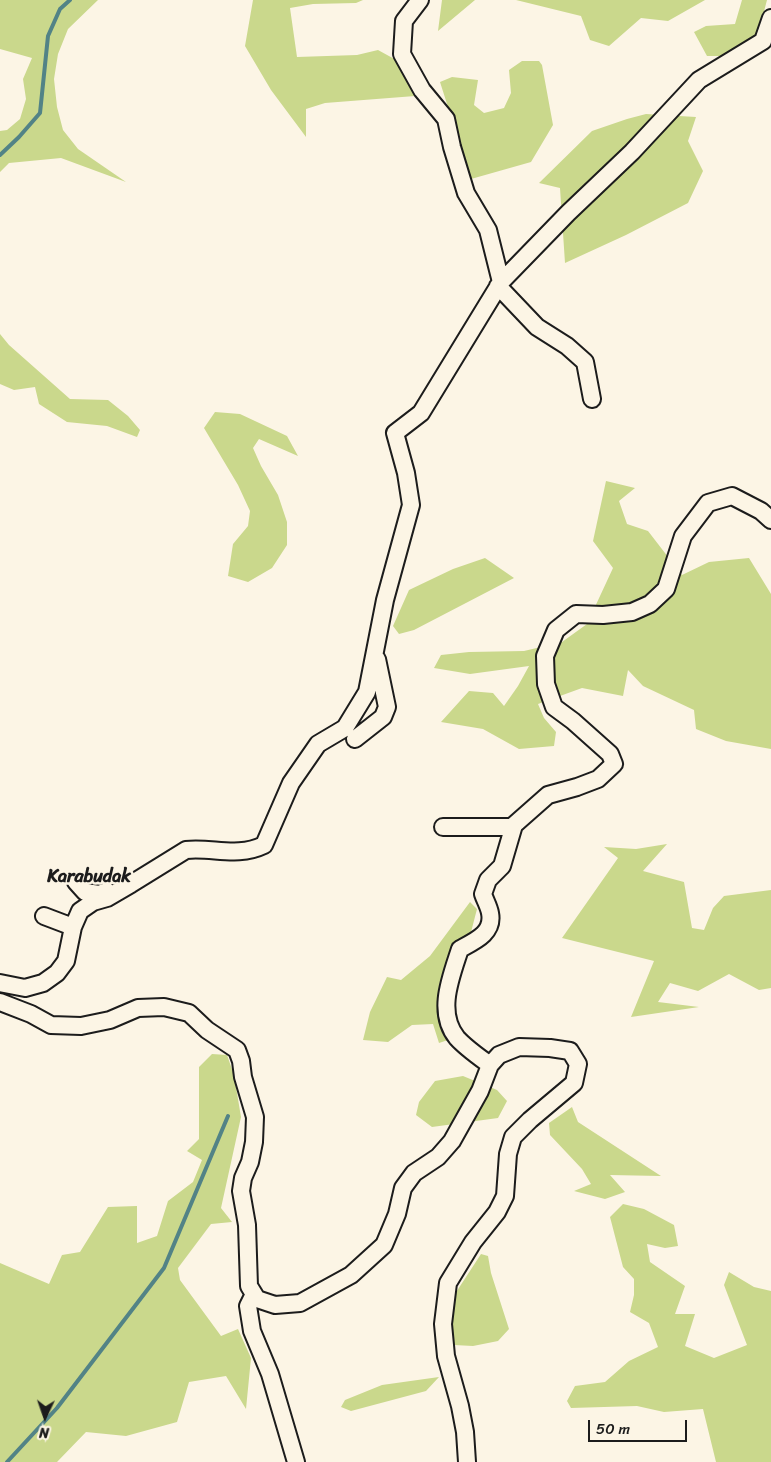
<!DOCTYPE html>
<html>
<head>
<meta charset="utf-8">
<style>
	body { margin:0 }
	#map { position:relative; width:771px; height:1462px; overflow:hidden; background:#fcf5e5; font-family:Sriracha,sans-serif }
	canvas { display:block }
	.north { position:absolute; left:20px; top:1392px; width:50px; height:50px; -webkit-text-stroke:4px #fcf5e5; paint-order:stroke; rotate:183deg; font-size:14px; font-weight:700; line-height:20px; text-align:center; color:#1c1c1c }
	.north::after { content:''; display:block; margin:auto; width:18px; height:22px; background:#1c1c1c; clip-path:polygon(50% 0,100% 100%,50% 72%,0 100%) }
	.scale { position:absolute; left:588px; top:1420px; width:99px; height:22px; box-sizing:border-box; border:2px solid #1c1c1c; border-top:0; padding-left:6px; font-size:15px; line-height:18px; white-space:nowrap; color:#1c1c1c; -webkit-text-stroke:4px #fcf5e5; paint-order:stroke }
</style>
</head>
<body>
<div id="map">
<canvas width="771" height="1462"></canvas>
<div class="north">N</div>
<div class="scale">50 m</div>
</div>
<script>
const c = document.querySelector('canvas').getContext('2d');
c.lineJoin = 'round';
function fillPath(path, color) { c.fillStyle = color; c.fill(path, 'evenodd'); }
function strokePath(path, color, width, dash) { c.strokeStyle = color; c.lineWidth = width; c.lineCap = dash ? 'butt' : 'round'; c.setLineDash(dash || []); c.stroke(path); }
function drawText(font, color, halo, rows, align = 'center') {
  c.font = font + ' Sriracha,sans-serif'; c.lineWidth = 5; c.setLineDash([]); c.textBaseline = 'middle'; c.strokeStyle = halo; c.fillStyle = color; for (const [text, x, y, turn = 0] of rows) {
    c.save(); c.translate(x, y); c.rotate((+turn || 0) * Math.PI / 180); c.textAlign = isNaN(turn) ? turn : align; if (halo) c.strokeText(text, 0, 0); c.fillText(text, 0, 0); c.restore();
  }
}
const green = new Path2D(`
	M 0,0 L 98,0 L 68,29 L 58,54 L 54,79 L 57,107 L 63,130 L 78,149 L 126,182 L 61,158 L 9,163 L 0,172 L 0,131 L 7,130 L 20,119 L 26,99 L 23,79 L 32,58 L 0,49 Z
	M 253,0 L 363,0 L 356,3 L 313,4 L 290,8 L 297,57 L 357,55 L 378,50 L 398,61 L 415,96 L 325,103 L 306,109 L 306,137 L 271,90 L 245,46 Z
	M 442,0 L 475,0 L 438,31 Z
	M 516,0 L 705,0 L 668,21 L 641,18 L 609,46 L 590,40 L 581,16 Z
	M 742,0 L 767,0 L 757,38 L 723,56 L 707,56 L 694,32 L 706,26 L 735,24 Z
	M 522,61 L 539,61 L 542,65 L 553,125 L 531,162 L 471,179 L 440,82 L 452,77 L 478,80 L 474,105 L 484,113 L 504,108 L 511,93 L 509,70 Z
	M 646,114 L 696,117 L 688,141 L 703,171 L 688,203 L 626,235 L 565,263 L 560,188 L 539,183 L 592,131 L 627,119 Z
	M 0,334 L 9,345 L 70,399 L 108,400 L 128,416 L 140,430 L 137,437 L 107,426 L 67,422 L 39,404 L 35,387 L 14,390 L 0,384 Z
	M 215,412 L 240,414 L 287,436 L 298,456 L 259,439 L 253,448 L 261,466 L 278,495 L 287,522 L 287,545 L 272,568 L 248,582 L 228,576 L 233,544 L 248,526 L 250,511 L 238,485 L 204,428 Z
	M 606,481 L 635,488 L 619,501 L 627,524 L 648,531 L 682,575 L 709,562 L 749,558 L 771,594 L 771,749 L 726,741 L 696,729 L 694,710 L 643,686 L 628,670 L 623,696 L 582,688 L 538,704 L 544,718 L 556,732 L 554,746 L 519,749 L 483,729 L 441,722 L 469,691 L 493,693 L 504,706 L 518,686 L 529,666 L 470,674 L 434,668 L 441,655 L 469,652 L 524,651 L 562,642 L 587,624 L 613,568 L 593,541 Z
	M 485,558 L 514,578 L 414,630 L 399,634 L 393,626 L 409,590 L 453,569 Z
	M 667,844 L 643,871 L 684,882 L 692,928 L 704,930 L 713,908 L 724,896 L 771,890 L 771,988 L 759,990 L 729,974 L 698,991 L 670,983 L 658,1002 L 699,1007 L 631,1017 L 654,961 L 562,938 L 618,858 L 604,847 L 636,849 Z
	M 470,902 L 477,909 L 470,936 L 453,946 L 451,1039 L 439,1043 L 433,1024 L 412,1025 L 388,1042 L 363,1040 L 370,1012 L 387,977 L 401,980 L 430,956 Z
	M 212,1054 L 227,1055 L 234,1075 L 241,1117 L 221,1208 L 232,1222 L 211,1224 L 178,1268 L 180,1280 L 221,1336 L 238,1329 L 251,1358 L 246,1409 L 226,1376 L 189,1382 L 177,1422 L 126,1436 L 86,1432 L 57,1462 L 0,1462 L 0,1263 L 49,1284 L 62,1255 L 80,1252 L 108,1207 L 137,1206 L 137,1243 L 157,1236 L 168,1201 L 193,1182 L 202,1160 L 187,1151 L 199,1139 L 199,1067 Z
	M 463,1076 L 497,1090 L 507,1101 L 498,1118 L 432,1127 L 416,1115 L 419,1102 L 435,1081 Z
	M 572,1107 L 578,1122 L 661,1176 L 610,1175 L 625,1192 L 605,1199 L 574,1191 L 591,1184 L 582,1169 L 550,1135 L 549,1123 Z
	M 623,1204 L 644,1209 L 674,1225 L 678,1246 L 665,1248 L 647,1244 L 650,1262 L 685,1286 L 675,1314 L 695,1314 L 685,1346 L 714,1358 L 747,1345 L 724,1285 L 729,1272 L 754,1287 L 771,1291 L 771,1462 L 716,1462 L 703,1409 L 664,1412 L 637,1406 L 571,1408 L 567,1401 L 575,1386 L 605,1382 L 629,1361 L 658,1347 L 649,1323 L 630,1312 L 634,1295 L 634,1279 L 623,1267 L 610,1217 Z
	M 481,1254 L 488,1256 L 491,1273 L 509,1329 L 498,1341 L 473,1346 L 454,1345 L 449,1336 L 451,1300 Z
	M 439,1377 L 426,1391 L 351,1411 L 341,1407 L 345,1400 L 382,1385 Z`);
const stream = new Path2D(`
	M 0,155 L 19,137 L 40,113 L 48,36 L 60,9 L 70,0
	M 7,1462 L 57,1408 L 164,1268 L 228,1116`);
const minor = new Path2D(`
	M 420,0 L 404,21 L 402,54 L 422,90 L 446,119 L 452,147 L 466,193 L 488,230 L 501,282
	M 498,286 L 537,327 L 567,346 L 585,362 L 592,399
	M 355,739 L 383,717 L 387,707 L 377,659
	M 443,827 L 513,827
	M 76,882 L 85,892 L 99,894 L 107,891
	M 44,916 L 73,927
	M 0,983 L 25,988 L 43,983 L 57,973 L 66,961 L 73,927 L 80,911 L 93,902 L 107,898 L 131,884 L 186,850 C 213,847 237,858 264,845 L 291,783 L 318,744 L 345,728 L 367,692 L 385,600 L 411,505 L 406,473 L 395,433 L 421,413 L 501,282 L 568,213 L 632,152 L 699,80 L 763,41 L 771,18
	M 0,1002 L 31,1014 L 51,1025 L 81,1026 L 110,1020 L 138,1008 L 164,1007 L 189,1013 L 207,1030 L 237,1050 L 241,1061 L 243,1077 L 255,1117 L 254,1142 L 250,1162 L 243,1178 L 241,1191 L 247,1225 L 249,1286 L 257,1299 L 275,1305 L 300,1303 L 351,1275 L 384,1245 L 397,1214 L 403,1188 L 414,1173 L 438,1157 L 452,1141 L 480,1091 L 490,1065 L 499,1055 L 519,1047 L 550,1048 L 570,1051 L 578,1064 L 574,1083 L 530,1120 L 513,1137 L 508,1154 L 505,1196 L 497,1212 L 473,1242 L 448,1283 L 443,1324 L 446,1356 L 460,1406 L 465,1432 L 467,1462
	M 490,1065 C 479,1057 466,1048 457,1038 C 436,1012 451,977 460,949 C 475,941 494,933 490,913 C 489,907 485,900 483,894 L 488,880 L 502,866 L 514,825 L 548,795 L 577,787 L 598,779 L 614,764 L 610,754 L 573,721 L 554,707 L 546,684 L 545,656 L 556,630 L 576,614 L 603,615 L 632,612 L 650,604 L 666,589 L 683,536 L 708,503 L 732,496 L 761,511 L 771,520
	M 254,1294 L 248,1306 L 252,1331 L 270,1374 L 296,1462`);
const quarterNames = [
	["Karabudak",89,877]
];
fillPath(green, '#cad88c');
strokePath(stream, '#528386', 4);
strokePath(minor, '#1c1c1c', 20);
strokePath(minor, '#fcf5e5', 16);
drawText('bold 18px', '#1c1c1c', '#fcf5e5', quarterNames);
</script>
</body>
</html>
